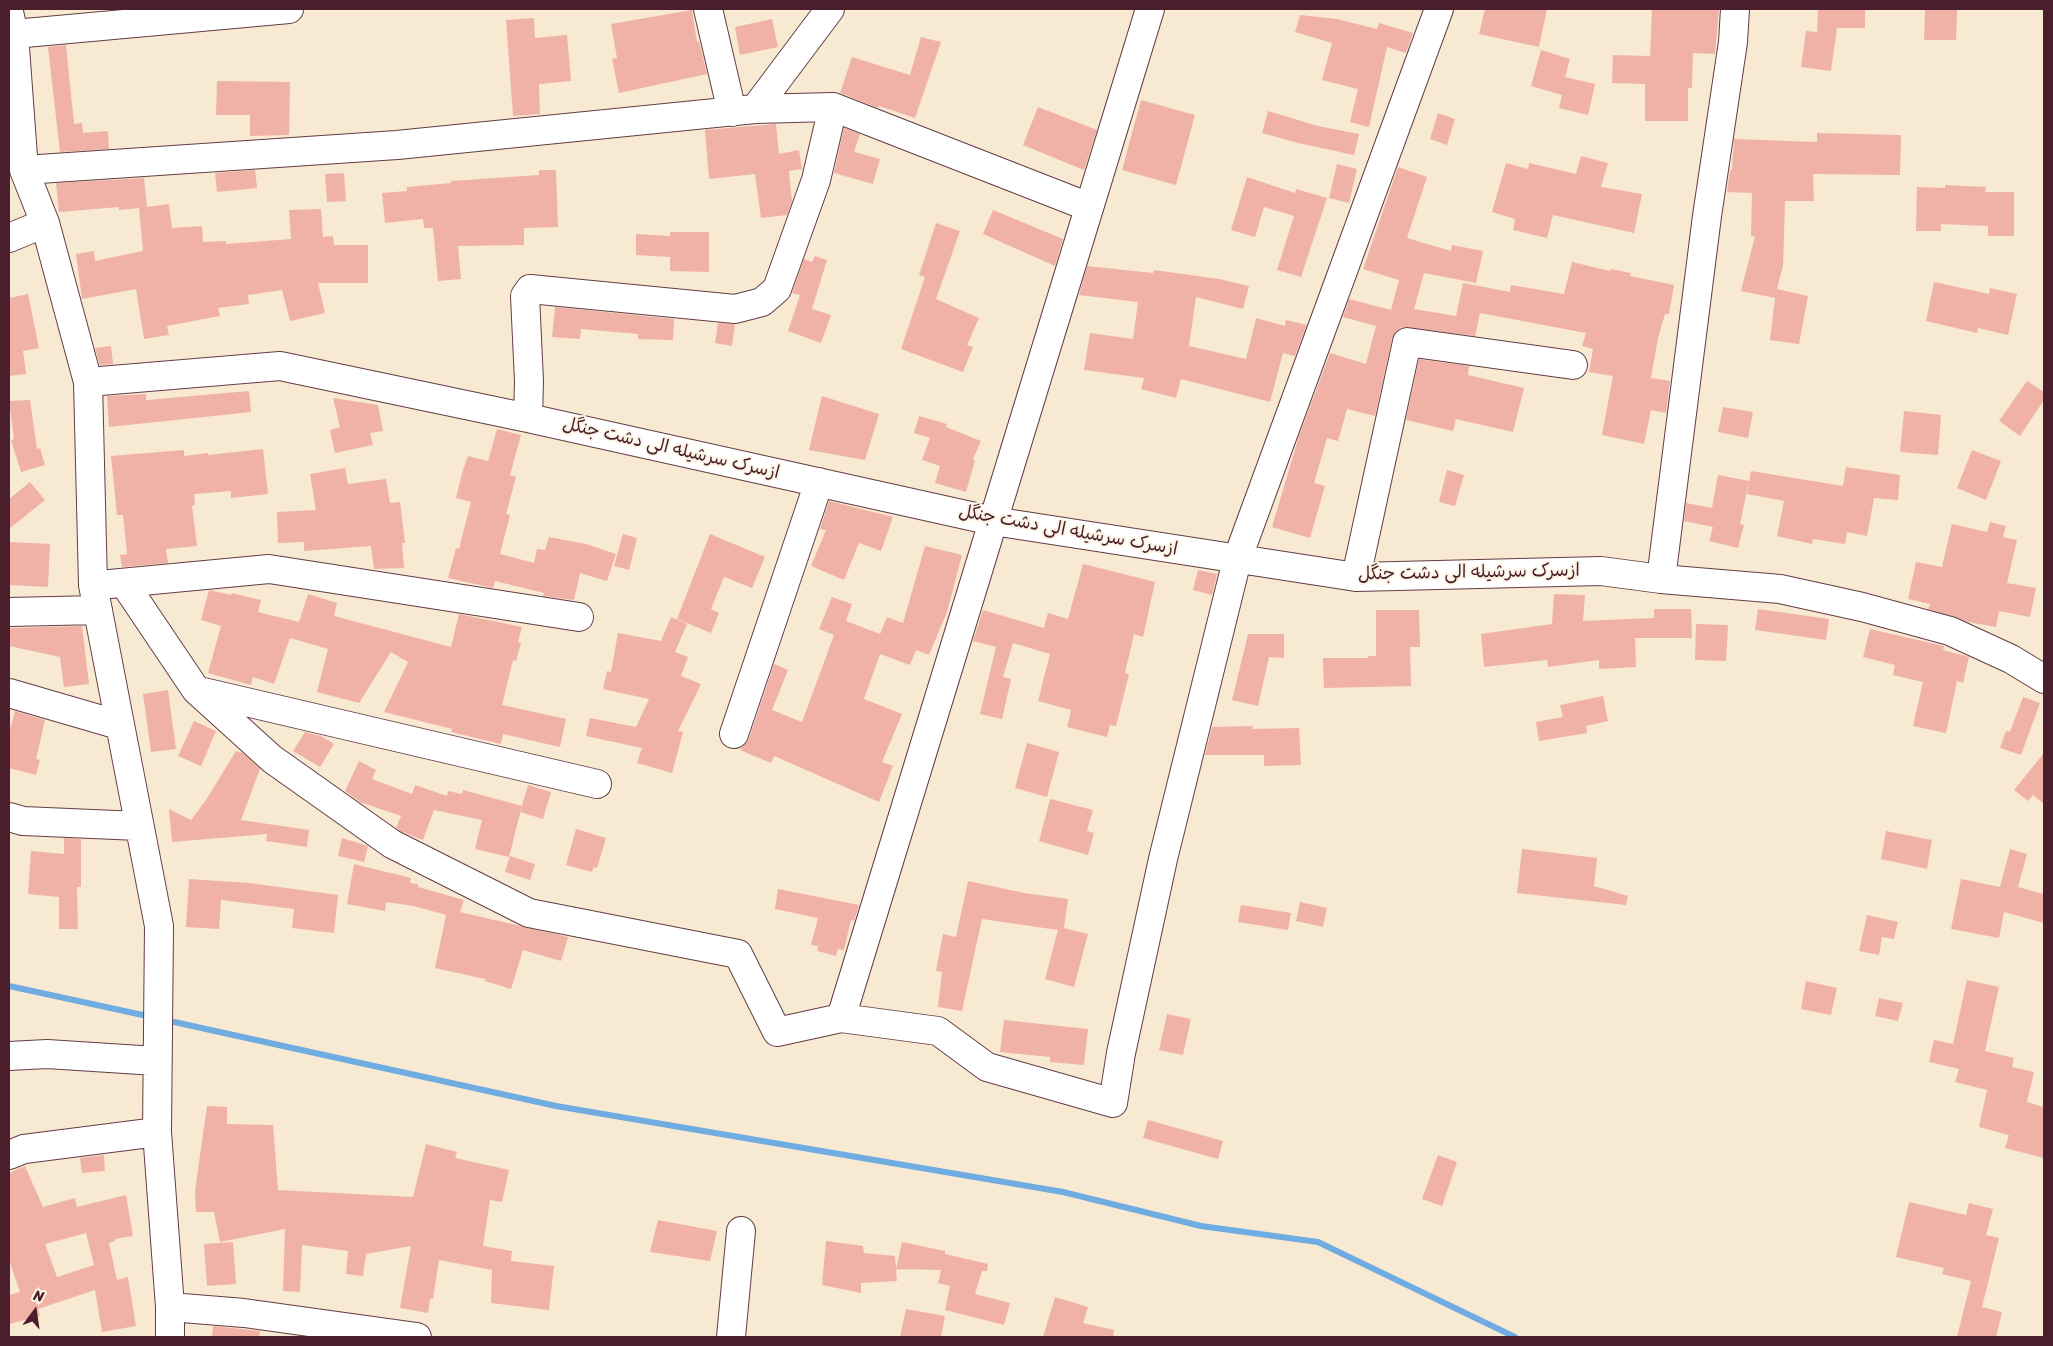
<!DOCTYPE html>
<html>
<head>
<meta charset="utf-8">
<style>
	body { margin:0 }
	#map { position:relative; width:2053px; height:1346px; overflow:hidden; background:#f8e9d3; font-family:Sriracha,sans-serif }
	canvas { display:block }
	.frame { position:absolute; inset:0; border:10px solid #4a1f2b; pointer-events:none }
	.north { position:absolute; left:10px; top:1286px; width:50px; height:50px; -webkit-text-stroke:4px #fcf5e5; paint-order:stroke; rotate:14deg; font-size:14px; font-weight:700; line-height:20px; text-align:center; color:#4a1f2b }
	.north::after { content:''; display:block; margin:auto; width:18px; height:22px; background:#4a1f2b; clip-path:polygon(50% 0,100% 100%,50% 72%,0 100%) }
</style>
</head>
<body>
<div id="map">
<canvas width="2053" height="1346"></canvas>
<div class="frame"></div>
<div class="north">N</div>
</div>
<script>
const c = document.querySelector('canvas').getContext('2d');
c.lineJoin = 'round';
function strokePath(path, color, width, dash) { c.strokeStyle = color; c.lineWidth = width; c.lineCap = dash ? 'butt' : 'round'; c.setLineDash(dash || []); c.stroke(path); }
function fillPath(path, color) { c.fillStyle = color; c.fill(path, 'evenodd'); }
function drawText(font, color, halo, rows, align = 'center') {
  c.font = font + ' Sriracha,"Playpen Sans Arabic",sans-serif'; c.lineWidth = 4; c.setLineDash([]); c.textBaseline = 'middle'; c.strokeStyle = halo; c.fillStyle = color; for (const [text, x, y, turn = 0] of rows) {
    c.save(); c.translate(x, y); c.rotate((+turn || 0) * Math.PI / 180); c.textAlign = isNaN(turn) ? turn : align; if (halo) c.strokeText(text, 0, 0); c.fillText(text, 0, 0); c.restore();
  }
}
const stream = new Path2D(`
	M 9,986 L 152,1017
	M 165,1020 L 556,1106 L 1063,1192 L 1201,1226 L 1318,1242 L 1515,1337`);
const building = new Path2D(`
	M 1485,9 L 1547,9 L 1539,47 L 1479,34 Z
	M 1652,9 L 1719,9 L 1715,54 L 1693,53 L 1692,88 L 1688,88 L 1688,121 L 1645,121 L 1645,84 L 1612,83 L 1613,55 L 1650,56 Z
	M 1818,9 L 1865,9 L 1865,28 L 1837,28 L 1831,71 L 1801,67 L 1806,31 L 1817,32 Z
	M 1925,9 L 1957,10 L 1956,40 L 1924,40 Z
	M 692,10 L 697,42 L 699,41 L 707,74 L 619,93 L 612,59 L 617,58 L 611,24 Z
	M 1300,15 L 1337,19 L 1377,29 L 1379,23 L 1413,33 L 1406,53 L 1387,47 L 1369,127 L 1350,122 L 1358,89 L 1322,80 L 1332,43 L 1295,32 Z
	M 534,18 L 535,38 L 567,35 L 571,81 L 539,84 L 540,114 L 513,116 L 506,20 Z
	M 772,19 L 778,47 L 740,55 L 735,27 Z
	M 921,37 L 941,42 L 915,118 L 879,106 L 878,108 L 840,93 L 852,57 L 910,75 Z
	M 66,45 L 74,124 L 82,123 L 83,133 L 108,131 L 109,149 L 60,152 L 48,47 Z
	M 1541,50 L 1570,59 L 1565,77 L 1595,84 L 1588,115 L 1559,108 L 1562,95 L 1531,86 Z
	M 217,81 L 290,82 L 289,135 L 250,136 L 250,115 L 216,115 Z
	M 1141,100 L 1195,115 L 1176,185 L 1122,170 Z
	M 1038,107 L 1097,130 L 1084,170 L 1023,145 Z
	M 1268,111 L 1318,126 L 1359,134 L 1354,155 L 1298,143 L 1262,133 Z
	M 1438,113 L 1455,119 L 1447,145 L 1430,139 Z
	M 776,124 L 779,154 L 799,150 L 802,169 L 789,171 L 792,202 L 787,215 L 761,218 L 755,174 L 709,179 L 705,130 Z
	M 844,128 L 860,134 L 854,152 L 880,159 L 873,184 L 834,173 Z
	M 1817,133 L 1901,135 L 1900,175 L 1813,174 L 1814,201 L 1785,201 L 1783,266 L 1777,289 L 1808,296 L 1799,344 L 1770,340 L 1775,298 L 1741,291 L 1755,236 L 1751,236 L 1752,193 L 1727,192 L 1730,170 L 1732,170 L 1734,139 L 1817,142 Z
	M 1581,156 L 1608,163 L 1601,187 L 1642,194 L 1634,233 L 1553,215 L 1547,238 L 1513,230 L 1515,219 L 1492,212 L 1506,163 L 1528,169 L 1529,163 L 1576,174 Z
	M 1337,164 L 1357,169 L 1349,203 L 1329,198 Z
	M 1398,167 L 1427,177 L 1407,238 L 1451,251 L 1452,245 L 1483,251 L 1476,283 L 1424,273 L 1414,309 L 1456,316 L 1463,283 L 1510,292 L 1511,285 L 1564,294 L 1572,262 L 1610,271 L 1611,269 L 1631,273 L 1630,276 L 1674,285 L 1669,314 L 1665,314 L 1658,338 L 1651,378 L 1670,381 L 1666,413 L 1651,410 L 1644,444 L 1602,435 L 1613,376 L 1589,372 L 1593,349 L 1582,346 L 1586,333 L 1480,313 L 1475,336 L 1402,327 L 1396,331 L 1392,339 L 1375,416 L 1347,409 L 1338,441 L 1327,438 L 1314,483 L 1325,486 L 1310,538 L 1272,527 L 1299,436 L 1330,353 L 1366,364 L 1376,326 L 1343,317 L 1349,299 L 1391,310 L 1399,280 L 1363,269 Z
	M 255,170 L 257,188 L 217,192 L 215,173 Z
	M 539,170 L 556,170 L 558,227 L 524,228 L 524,245 L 458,246 L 461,279 L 438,281 L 433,228 L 424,228 L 423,219 L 385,223 L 382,193 L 407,191 L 407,187 L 451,183 L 451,181 L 539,175 Z
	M 344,173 L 346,201 L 327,202 L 325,174 Z
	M 1247,177 L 1295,193 L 1296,189 L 1327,198 L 1301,277 L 1277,270 L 1294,216 L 1264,207 L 1255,237 L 1231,230 Z
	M 144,178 L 147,207 L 169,204 L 172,228 L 202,226 L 203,242 L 226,241 L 226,244 L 291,239 L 289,210 L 321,209 L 323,237 L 333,236 L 334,245 L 368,245 L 368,283 L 318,283 L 325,313 L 290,321 L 282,290 L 248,295 L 249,304 L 218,308 L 220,316 L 167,326 L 169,335 L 144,339 L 136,289 L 82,299 L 76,254 L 94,251 L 95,261 L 143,251 L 139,208 L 119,210 L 119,207 L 59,212 L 56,183 Z
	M 1945,185 L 1986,187 L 1985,192 L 2014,192 L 2014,236 L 1988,236 L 1988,226 L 1941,224 L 1941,231 L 1916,231 L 1917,187 L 1945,188 Z
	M 993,210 L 1063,239 L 1055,266 L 983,234 Z
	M 936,223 L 960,231 L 936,299 L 979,318 L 967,345 L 973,347 L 963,372 L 901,349 L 925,277 L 919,275 Z
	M 670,232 L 709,232 L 709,272 L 670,271 L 670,257 L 636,255 L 636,234 L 670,236 Z
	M 815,256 L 827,260 L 812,309 L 831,315 L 821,343 L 788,331 L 800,295 L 792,293 L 804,259 L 812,262 Z
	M 1087,266 L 1153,273 L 1154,270 L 1219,279 L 1249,286 L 1243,309 L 1196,297 L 1189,346 L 1246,359 L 1256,318 L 1285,326 L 1286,320 L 1307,325 L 1295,356 L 1283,353 L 1270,402 L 1181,379 L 1176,398 L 1141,389 L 1144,378 L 1084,370 L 1090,333 L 1133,339 L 1138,302 L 1079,295 Z
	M 1934,282 L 1989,294 L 1990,288 L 2017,294 L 2008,335 L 1978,328 L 1977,333 L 1926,321 Z
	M 28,294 L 39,348 L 23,351 L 26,374 L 9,376 L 9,298 Z
	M 555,307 L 674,319 L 673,340 L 638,339 L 638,334 L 581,329 L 580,339 L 552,337 Z
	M 718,323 L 735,324 L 732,346 L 715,343 Z
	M 111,346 L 113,364 L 100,365 L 95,348 Z
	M 1419,359 L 1469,366 L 1468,375 L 1524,388 L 1513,432 L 1456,419 L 1453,431 L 1406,420 Z
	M 2027,381 L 2044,392 L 2044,400 L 2020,436 L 1999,421 Z
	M 249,391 L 251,412 L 109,427 L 107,396 L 146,394 L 146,400 Z
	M 822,396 L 879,414 L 865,460 L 809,450 Z
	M 333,398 L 378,405 L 383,431 L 370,433 L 373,445 L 335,453 L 330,430 L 340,427 Z
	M 30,400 L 37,449 L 40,448 L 45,465 L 21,472 L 11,440 L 14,439 L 9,401 Z
	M 1723,407 L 1753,412 L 1748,438 L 1718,432 Z
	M 1904,411 L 1941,415 L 1938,455 L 1900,452 Z
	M 919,416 L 947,424 L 946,427 L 981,441 L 973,459 L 975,460 L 966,492 L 935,483 L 940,466 L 922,460 L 930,438 L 914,433 Z
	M 497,429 L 521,435 L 510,475 L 516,477 L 506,514 L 510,515 L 500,554 L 534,563 L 537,549 L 545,550 L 549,537 L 586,544 L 616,554 L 607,581 L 580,573 L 574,600 L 543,596 L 544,593 L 495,581 L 493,588 L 448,578 L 456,548 L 459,549 L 471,502 L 456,498 L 463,470 L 468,456 L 488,461 Z
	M 263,449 L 268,494 L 231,498 L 231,491 L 194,494 L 195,505 L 192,506 L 197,546 L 166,549 L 168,563 L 122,567 L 120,555 L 127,554 L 123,515 L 117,515 L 111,456 L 184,450 L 184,456 L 208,453 L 208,455 Z
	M 1972,450 L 2001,461 L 1986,500 L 1957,488 Z
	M 1846,467 L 1900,475 L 1898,500 L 1874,498 L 1867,536 L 1847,532 L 1845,544 L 1813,539 L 1812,544 L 1777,536 L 1784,501 L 1747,494 L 1751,471 L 1843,486 Z
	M 345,468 L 348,484 L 386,479 L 390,503 L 400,502 L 405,543 L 402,543 L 404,568 L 374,569 L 371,546 L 304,551 L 304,542 L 278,543 L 277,512 L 316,510 L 310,474 Z
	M 1447,470 L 1464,475 L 1455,506 L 1439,502 Z
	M 1718,475 L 1749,481 L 1740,524 L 1744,525 L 1738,548 L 1709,541 L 1713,527 L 1684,521 L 1686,503 L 1712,508 Z
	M 30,482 L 45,500 L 9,529 L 9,499 Z
	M 829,501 L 893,517 L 881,551 L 859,543 L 844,580 L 811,566 L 826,530 L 820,529 Z
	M 1990,522 L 2006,526 L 2003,537 L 2017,540 L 2007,583 L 2036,588 L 2030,617 L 1999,611 L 1996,627 L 1968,622 L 1928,609 L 1930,604 L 1908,599 L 1916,562 L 1942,567 L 1952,524 L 1987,532 Z
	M 623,534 L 637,538 L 629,570 L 614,566 Z
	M 710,534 L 765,557 L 752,588 L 724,577 L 711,609 L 719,613 L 711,633 L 677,619 Z
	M 9,542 L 50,544 L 48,587 L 9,585 Z
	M 925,546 L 962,555 L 947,612 L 929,655 L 916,650 L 910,665 L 880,654 L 864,699 L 902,714 L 882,762 L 893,766 L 879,802 L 774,756 L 771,763 L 740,750 L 749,739 L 774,664 L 788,670 L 772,710 L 802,722 L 834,635 L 819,629 L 832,597 L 852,604 L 846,621 L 880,634 L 887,617 L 903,623 Z
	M 1083,564 L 1155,582 L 1143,637 L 1134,634 L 1125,673 L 1129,674 L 1116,726 L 1110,725 L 1107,737 L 1067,727 L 1071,710 L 1038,701 L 1050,654 L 1013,643 L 1003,677 L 1011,679 L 1002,719 L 980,714 L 996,647 L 973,641 L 983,610 L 1044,628 L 1048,613 L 1068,619 Z
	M 1198,570 L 1217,574 L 1212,595 L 1193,590 Z
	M 209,590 L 231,595 L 232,593 L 261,600 L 258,612 L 299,622 L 308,594 L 337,603 L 334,616 L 451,647 L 459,614 L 522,627 L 518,642 L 521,643 L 516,661 L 513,660 L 502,705 L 566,719 L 560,747 L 503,734 L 501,744 L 451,732 L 452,729 L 384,712 L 408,662 L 391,652 L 359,703 L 317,692 L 328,649 L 290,638 L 274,684 L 253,677 L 251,685 L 208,673 L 221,626 L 201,620 Z
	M 1554,594 L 1585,595 L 1583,621 L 1654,618 L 1654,609 L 1691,609 L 1692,638 L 1635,638 L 1636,667 L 1599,669 L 1599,660 L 1548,667 L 1547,660 L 1484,667 L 1481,634 L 1552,624 Z
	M 1758,609 L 1829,619 L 1826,640 L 1755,630 Z
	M 1376,610 L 1419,610 L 1420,647 L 1410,647 L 1411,686 L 1324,688 L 1323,658 L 1368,658 L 1368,656 L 1376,656 Z
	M 671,617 L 687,624 L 675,652 L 688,657 L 681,676 L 701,684 L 678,731 L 683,732 L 672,773 L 637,763 L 642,748 L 586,736 L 590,718 L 636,727 L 649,699 L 603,689 L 607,671 L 611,672 L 618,633 L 661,641 Z
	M 1696,624 L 1728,625 L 1726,661 L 1695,660 Z
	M 82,626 L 89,684 L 64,687 L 60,657 L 9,646 L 10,628 Z
	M 1870,629 L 1944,646 L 1943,650 L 1969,657 L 1963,683 L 1957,681 L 1946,733 L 1913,726 L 1923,682 L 1893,675 L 1895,665 L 1863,657 Z
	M 1248,634 L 1284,634 L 1284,658 L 1269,657 L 1258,706 L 1232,700 Z
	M 168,690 L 176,749 L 151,752 L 143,694 Z
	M 1603,696 L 1608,721 L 1586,726 L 1587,733 L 1539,741 L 1536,722 L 1563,717 L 1560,705 Z
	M 2023,697 L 2040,703 L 2021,755 L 2000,748 L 2006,731 L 2010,732 Z
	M 15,711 L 45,720 L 36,759 L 40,760 L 36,775 L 9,768 L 9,733 Z
	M 194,721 L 216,731 L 201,766 L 178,756 Z
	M 1253,726 L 1252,729 L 1299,728 L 1301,765 L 1264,766 L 1264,755 L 1205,755 L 1212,727 Z
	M 305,732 L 321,736 L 334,744 L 320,767 L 293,751 Z
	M 1027,743 L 1059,752 L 1047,797 L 1015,788 Z
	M 236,751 L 243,753 L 260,769 L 241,820 L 309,830 L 307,847 L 266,841 L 267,834 L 172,842 L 169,809 L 191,820 L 206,800 Z
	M 2044,753 L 2044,804 L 2033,795 L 2028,801 L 2014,790 Z
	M 359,761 L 376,770 L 372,779 L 412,794 L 415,785 L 447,796 L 448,791 L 462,794 L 463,790 L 522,806 L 509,857 L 475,849 L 482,820 L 434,810 L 423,840 L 400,831 L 396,828 L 401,816 L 360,802 L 345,791 Z
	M 528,785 L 551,792 L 543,819 L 520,812 Z
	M 1050,799 L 1093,810 L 1087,831 L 1094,833 L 1088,855 L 1039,841 Z
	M 576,829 L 606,838 L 597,868 L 594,867 L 592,872 L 566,865 Z
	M 1886,831 L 1932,840 L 1927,869 L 1881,859 Z
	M 64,838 L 81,839 L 81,887 L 77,887 L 78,929 L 59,929 L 59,897 L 28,894 L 31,851 L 64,854 Z
	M 342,838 L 368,846 L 364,862 L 338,856 Z
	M 1522,849 L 1597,858 L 1594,886 L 1628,896 L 1626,905 L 1517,893 Z
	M 2010,849 L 2027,854 L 2018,887 L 2044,894 L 2044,923 L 2004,912 L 1999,938 L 1951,929 L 1961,879 L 2000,887 Z
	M 510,856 L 535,864 L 530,880 L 505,872 Z
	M 354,864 L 411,878 L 410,883 L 418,884 L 418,887 L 464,900 L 460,912 L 568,937 L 561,961 L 523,950 L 511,989 L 485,981 L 485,979 L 435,968 L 446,915 L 414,906 L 386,902 L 385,911 L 347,904 Z
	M 189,879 L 249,883 L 338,895 L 334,933 L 292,928 L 294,909 L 221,900 L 219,929 L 186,927 Z
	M 968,881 L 1024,893 L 1068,899 L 1064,928 L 1088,934 L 1074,987 L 1045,979 L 1058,930 L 982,919 L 962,1011 L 938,1007 L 942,972 L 936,971 L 943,934 L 956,937 Z
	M 778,889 L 859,905 L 854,921 L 851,920 L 844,950 L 838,949 L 836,956 L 817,951 L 818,946 L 811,945 L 818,918 L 775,909 Z
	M 1300,902 L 1327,908 L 1323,927 L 1296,921 Z
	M 1241,905 L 1291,913 L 1288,930 L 1238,922 Z
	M 1867,915 L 1898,922 L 1894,939 L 1882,937 L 1879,955 L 1859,951 Z
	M 1967,980 L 1999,987 L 1985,1051 L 2014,1058 L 2012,1067 L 2034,1072 L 2027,1102 L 2044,1107 L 2044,1158 L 2005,1148 L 2009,1135 L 1979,1127 L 1987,1090 L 1955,1082 L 1959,1069 L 1929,1062 L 1934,1040 L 1953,1044 Z
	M 1806,981 L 1837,988 L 1831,1015 L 1801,1009 Z
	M 1879,998 L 1903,1003 L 1898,1021 L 1875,1016 Z
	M 1167,1014 L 1191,1019 L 1183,1055 L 1159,1050 Z
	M 1004,1020 L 1088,1029 L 1084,1065 L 1050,1062 L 1050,1057 L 1000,1052 Z
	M 207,1106 L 227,1107 L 227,1124 L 273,1125 L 278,1190 L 413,1197 L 426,1144 L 457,1152 L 455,1158 L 509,1170 L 502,1202 L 490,1200 L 483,1246 L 512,1251 L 511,1261 L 554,1266 L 549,1310 L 491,1303 L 492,1270 L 439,1260 L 433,1299 L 430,1299 L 428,1313 L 400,1308 L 411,1246 L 366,1254 L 363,1276 L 346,1274 L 348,1251 L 302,1245 L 300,1292 L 283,1291 L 285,1229 L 220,1242 L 214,1212 L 196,1212 L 195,1191 Z
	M 1148,1120 L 1223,1141 L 1218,1159 L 1143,1138 Z
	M 104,1155 L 105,1171 L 82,1173 L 80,1158 Z
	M 1438,1155 L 1457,1162 L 1442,1206 L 1422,1199 Z
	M 25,1166 L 43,1207 L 75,1198 L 77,1207 L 126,1195 L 133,1236 L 115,1239 L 115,1241 L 109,1243 L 117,1280 L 128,1277 L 136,1326 L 102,1332 L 95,1290 L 38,1309 L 40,1316 L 9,1324 L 9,1295 L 20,1292 L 9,1260 L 9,1173 ZM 86,1233 L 94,1265 L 57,1277 L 45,1244 Z
	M 1909,1202 L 1966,1215 L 1969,1203 L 1993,1209 L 1986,1235 L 1999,1238 L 1982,1307 L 2002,1312 L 1996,1337 L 1957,1337 L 1971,1281 L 1942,1274 L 1944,1268 L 1896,1257 Z
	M 658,1220 L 717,1231 L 710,1261 L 650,1252 Z
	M 826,1241 L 863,1246 L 864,1253 L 895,1256 L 897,1281 L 861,1283 L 861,1293 L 822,1285 Z
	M 233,1242 L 236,1284 L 207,1286 L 204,1244 Z
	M 902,1242 L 945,1251 L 945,1254 L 988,1264 L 987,1271 L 982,1271 L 975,1294 L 1010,1303 L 1004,1325 L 945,1310 L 950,1286 L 938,1283 L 941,1270 L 896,1269 Z
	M 1055,1297 L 1088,1307 L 1083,1323 L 1114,1330 L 1113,1337 L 1043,1337 Z
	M 906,1309 L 945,1316 L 941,1337 L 900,1337 Z
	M 213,1326 L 260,1331 L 259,1337 L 212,1337 Z`);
const minor = new Path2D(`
	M 708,9 L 732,112
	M 9,12 L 14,34 L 24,170 L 45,223 L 88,382 L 93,585 L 159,926 L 157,1132 L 170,1307 L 170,1337
	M 14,34 L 289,9
	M 755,109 L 830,9
	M 24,170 L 397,145 L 755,109 L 833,107 L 1089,207
	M 9,238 L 45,223
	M 88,382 L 280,366 L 528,418 L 993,521 L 1356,577 L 1601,571 L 1661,579 L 1780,589 L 1862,607 L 1950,631 L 2011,659 L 2044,679
	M 528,418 L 529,381 L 525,296 L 530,289 L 735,309 L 762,302 L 777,289 L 816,180 L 833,107
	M 1356,577 L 1407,342 L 1573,365
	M 1661,579 L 1707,216 L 1733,42 L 1735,9
	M 124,583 L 196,690 L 272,759 L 392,844 L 529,913 L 738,954 L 777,1032 L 841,1018 L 938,1031 L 987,1067 L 1113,1103 L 1121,1053 L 1163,859 L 1237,560 L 1439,9
	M 110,584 L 269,569 L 579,617
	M 9,612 L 98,610
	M 199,691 L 597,784
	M 9,693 L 119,725
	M 734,734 L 819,482
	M 9,817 L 23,821 L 139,826
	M 841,1018 L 1150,9
	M 9,1056 L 47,1054 L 156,1061
	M 9,1155 L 24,1149 L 157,1132
	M 170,1307 L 244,1313 L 417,1337
	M 731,1337 L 741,1231`);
const streetNames = [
	["ازسرک سرشیله الی دشت جنگل",671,449,13],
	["ازسرک سرشیله الی دشت جنگل",1068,531,10],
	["ازسرک سرشیله الی دشت جنگل",1469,573,-1]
];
strokePath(stream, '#6eace1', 6);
fillPath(building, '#f0b2a7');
strokePath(minor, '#643d44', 30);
strokePath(minor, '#fff', 28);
drawText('18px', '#4a1f2b', '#fcf5e5', streetNames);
</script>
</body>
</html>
